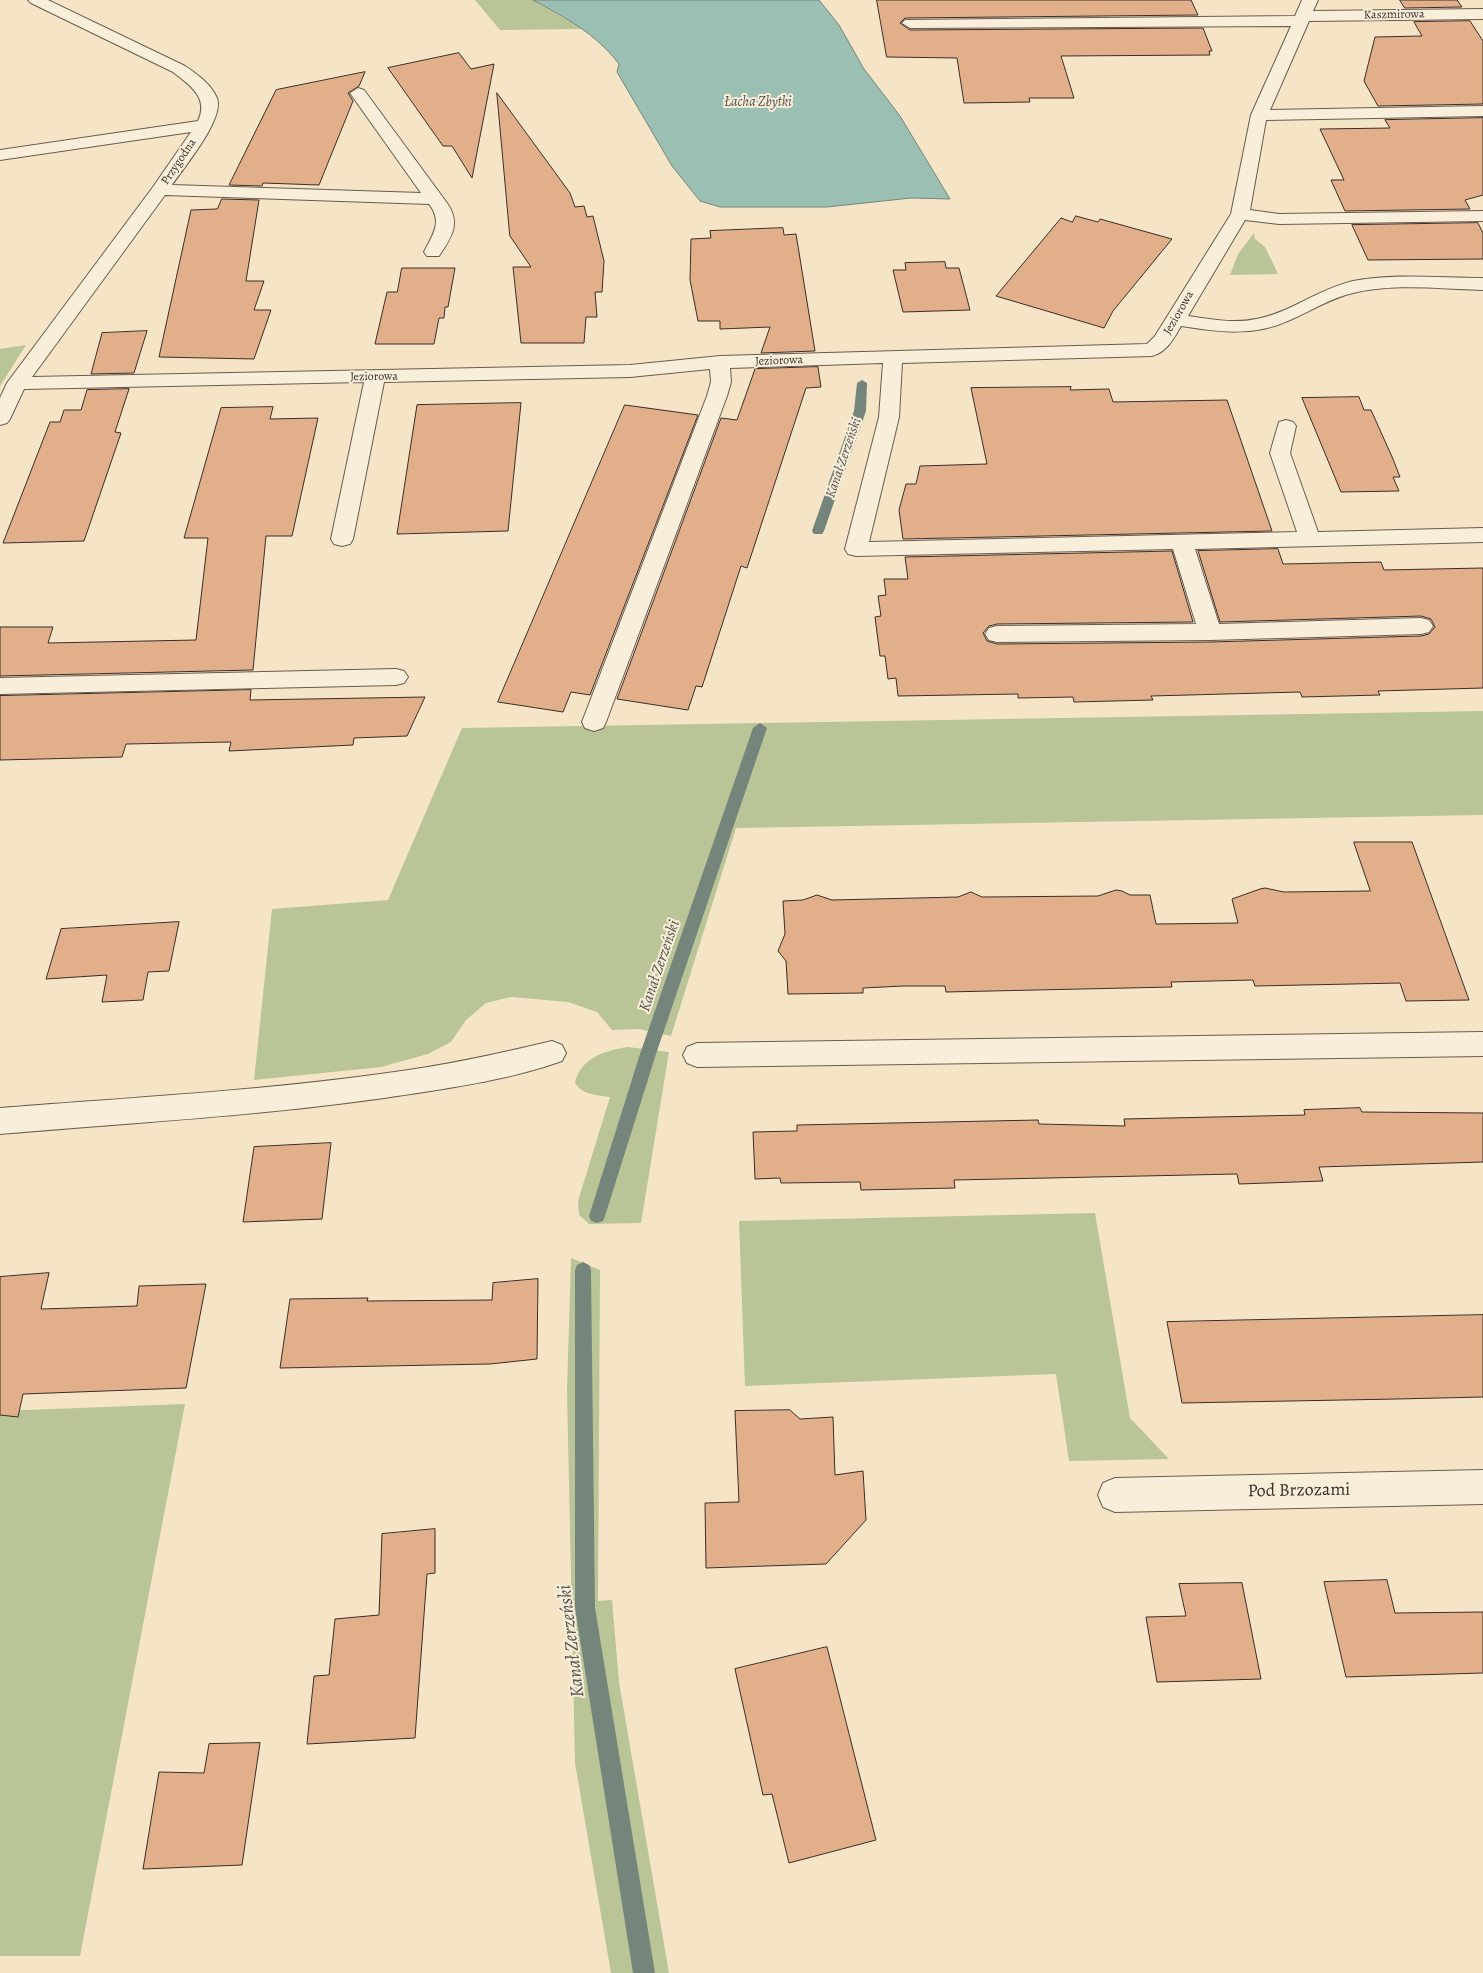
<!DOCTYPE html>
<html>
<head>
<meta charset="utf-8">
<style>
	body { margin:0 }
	canvas { display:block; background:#f5e5c6 }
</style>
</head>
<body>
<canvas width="1483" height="1973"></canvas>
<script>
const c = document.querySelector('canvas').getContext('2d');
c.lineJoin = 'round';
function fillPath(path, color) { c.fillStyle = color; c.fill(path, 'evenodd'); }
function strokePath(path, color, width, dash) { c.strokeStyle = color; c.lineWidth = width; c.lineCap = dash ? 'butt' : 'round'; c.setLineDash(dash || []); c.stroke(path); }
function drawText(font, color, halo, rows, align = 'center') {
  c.font = font + ' Alegreya,serif'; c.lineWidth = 4; c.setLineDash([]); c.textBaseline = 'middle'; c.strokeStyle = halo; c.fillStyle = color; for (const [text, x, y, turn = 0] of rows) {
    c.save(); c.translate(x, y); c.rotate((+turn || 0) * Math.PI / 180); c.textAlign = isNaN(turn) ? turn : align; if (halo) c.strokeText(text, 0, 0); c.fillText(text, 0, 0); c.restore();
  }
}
const green = new Path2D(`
	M 475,0 L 533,0 L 583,29 L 500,30 Z
	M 1254,233 L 1255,239 L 1265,247 L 1278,274 L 1230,275 L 1238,254 Z
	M 26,345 L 0,386 L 0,349 Z
	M 1483,711 L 1483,815 L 736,828 L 671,1036 L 639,1029 L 612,1030 L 597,1012 L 568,1002 L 511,997 L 486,1003 L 466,1020 L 451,1042 L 428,1054 L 381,1067 L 254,1080 L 272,909 L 388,900 L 462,728 Z
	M 628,1047 L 669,1052 L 641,1223 L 589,1224 L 579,1215 L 578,1201 L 610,1097 C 597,1095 583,1095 575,1083 C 580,1058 606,1050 628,1047 Z
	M 1095,1213 L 1130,1418 L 1169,1459 L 1069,1461 L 1056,1374 L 745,1386 L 739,1221 Z
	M 571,1258 L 600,1270 L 598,1601 L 612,1600 L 619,1682 L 669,1973 L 611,1973 L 575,1763 L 567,1391 Z
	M 185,1404 L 80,1956 L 0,1956 L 0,1411 Z`);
const water = new Path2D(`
	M 533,0 L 819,0 L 839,25 L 864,69 L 900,116 L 950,199 L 911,198 L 827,207 L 720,207 L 700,201 L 672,166 L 617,72 L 619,64 C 595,33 566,18 533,0 Z`);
const stream = new Path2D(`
	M 862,380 L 867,383 L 866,411 L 824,531 L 822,534 L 814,534 L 812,531 L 854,411 L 857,383 Z
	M 760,723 L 767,728 L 656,1054 L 605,1216 L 603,1221 L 597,1223 L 591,1221 L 589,1216 L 640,1054 L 753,728 Z
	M 583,1262 L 589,1265 L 591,1270 L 595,1608 L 655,1973 L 633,1973 L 575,1608 L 575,1270 L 577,1265 Z`);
const building = new Path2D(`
	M 877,0 L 1191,0 L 1198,15 L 905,18 L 900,23 L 910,30 L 1203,28 L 1212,51 L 1209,51 L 1210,55 L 1061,56 L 1074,98 L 1029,98 L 1030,102 L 964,103 L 957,58 L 887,57 Z
	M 1400,0 L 1457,0 L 1462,7 L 1405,8 Z
	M 1470,21 L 1483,41 L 1483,104 L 1378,106 L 1364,81 L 1375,37 L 1422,36 L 1414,22 Z
	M 459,53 L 471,69 L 494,64 L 472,178 L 452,146 L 443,146 L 388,68 Z
	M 365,72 L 359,86 L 348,93 L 353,101 L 319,185 L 263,183 L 262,186 L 229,185 L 276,90 Z
	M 497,93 L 570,193 L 575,207 L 584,206 L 587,217 L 593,216 L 604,261 L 602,292 L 595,292 L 597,317 L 586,317 L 584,343 L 521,343 L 513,267 L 531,267 L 510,236 Z
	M 1483,118 L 1483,195 L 1465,200 L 1470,209 L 1345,211 L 1331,180 L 1344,180 L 1320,129 L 1390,128 L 1385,120 Z
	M 222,199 L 259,200 L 246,281 L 264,281 L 254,310 L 271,310 L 254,359 L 159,357 L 191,210 L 217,209 Z
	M 1076,216 L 1098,222 L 1100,219 L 1172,239 L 1113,311 L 1104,328 L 996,296 L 1061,218 L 1072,222 Z
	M 1478,223 L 1483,233 L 1483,259 L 1368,260 L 1352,225 Z
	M 783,228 L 784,235 L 796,234 L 815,351 L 761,353 L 770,327 L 720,329 L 720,321 L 698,321 L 690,280 L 691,239 L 711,238 L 710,231 Z
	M 945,262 L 946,268 L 959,268 L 970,310 L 903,312 L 893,270 L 906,270 L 905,263 Z
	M 402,268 L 455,268 L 448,307 L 445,307 L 444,318 L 439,318 L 434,344 L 375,344 L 387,292 L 397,292 Z
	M 147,331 L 134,373 L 91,374 L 102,333 Z
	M 818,367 L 821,387 L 806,388 L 747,568 L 741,566 L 702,687 L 696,686 L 688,710 L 617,699 L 721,418 L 737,420 L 755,369 Z
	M 1071,387 L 1070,390 L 1109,389 L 1113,402 L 1227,400 L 1272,531 L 903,539 L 899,510 L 906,484 L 916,484 L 920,466 L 987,464 L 971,388 Z
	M 129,389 L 115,432 L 121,433 L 84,541 L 3,543 L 50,422 L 60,422 L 64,410 L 81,410 L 87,390 Z
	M 1359,397 L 1364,410 L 1371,410 L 1393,459 L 1400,477 L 1393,477 L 1399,491 L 1341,492 L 1302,398 Z
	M 521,403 L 508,531 L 397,534 L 417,405 Z
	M 625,405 L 698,415 L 590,695 L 571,692 L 563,712 L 498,702 Z
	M 273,407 L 270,419 L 318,418 L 292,536 L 266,536 L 253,670 L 0,676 L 0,627 L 53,627 L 48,643 L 196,640 L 208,538 L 184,538 L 221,408 Z
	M 1278,549 L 1283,564 L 1381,562 L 1384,570 L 1483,568 L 1483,688 L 1378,691 L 1380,695 L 1302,697 L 1300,692 L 1151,696 L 1153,700 L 1074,702 L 1073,697 L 1018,698 L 1018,694 L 898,696 L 896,678 L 888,679 L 885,656 L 880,656 L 875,617 L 881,616 L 878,596 L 886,595 L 884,579 L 908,579 L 905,557 L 1172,551 L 1193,622 L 997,624 L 989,626 L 983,633 L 987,641 L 997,644 L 1210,642 L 1421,636 L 1429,634 L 1435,627 L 1431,619 L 1421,616 L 1220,622 L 1198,551 Z
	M 251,690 L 250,700 L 425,697 L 407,736 L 354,738 L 353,745 L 229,751 L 231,742 L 126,744 L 122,757 L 0,760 L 0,696 Z
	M 1354,842 L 1412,842 L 1469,1000 L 1406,1001 L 1400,983 L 1255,986 L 1253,980 L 1171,982 L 1172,987 L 946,992 L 945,986 L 903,986 L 863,988 L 863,993 L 788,994 L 786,961 L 778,951 L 785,934 L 783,901 L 803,900 L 817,895 L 832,900 L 958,897 L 971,892 L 982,897 L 1098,896 L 1116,890 L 1122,891 L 1130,895 L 1150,895 L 1156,924 L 1238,923 L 1232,899 L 1260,889 L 1265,888 L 1284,892 L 1370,891 Z
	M 179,922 L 169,971 L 148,972 L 143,1000 L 102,1002 L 107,975 L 46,979 L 61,929 Z
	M 1360,1108 L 1362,1112 L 1483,1113 L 1483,1162 L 1319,1167 L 1323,1181 L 1239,1184 L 1237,1174 L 954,1180 L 955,1188 L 861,1190 L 860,1182 L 781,1183 L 780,1178 L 755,1179 L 753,1132 L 797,1131 L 797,1125 L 1038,1120 L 1039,1124 L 1125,1126 L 1124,1119 L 1305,1115 L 1304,1110 Z
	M 331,1143 L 322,1219 L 243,1222 L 254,1147 Z
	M 49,1273 L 41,1309 L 137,1306 L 139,1286 L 206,1284 L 186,1388 L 23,1394 L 18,1417 L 0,1415 L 0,1277 Z
	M 538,1279 L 537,1359 L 490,1364 L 280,1368 L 290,1299 L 368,1298 L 367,1301 L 492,1300 L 493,1283 Z
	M 1483,1315 L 1483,1397 L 1397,1399 L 1182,1403 L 1167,1322 Z
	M 790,1410 L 800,1419 L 833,1417 L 835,1475 L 863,1471 L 866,1520 L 826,1564 L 706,1568 L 705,1503 L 739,1502 L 735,1411 Z
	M 435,1529 L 435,1573 L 427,1574 L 415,1738 L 307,1744 L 314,1676 L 329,1675 L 335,1619 L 379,1615 L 382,1534 Z
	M 1387,1580 L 1395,1613 L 1483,1612 L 1483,1673 L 1346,1677 L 1324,1582 Z
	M 1242,1583 L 1261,1679 L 1157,1682 L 1146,1617 L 1186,1616 L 1179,1584 Z
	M 827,1647 L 876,1840 L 789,1863 L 772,1794 L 763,1795 L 735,1669 Z
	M 260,1743 L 242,1865 L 143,1869 L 159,1772 L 204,1773 L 209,1744 Z`);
const minor = new Path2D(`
	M 28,0 L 48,0 L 185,66 C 197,74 211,84 217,98 C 225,119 184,167 172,185 L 421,193 L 350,93 L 358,88 L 364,90 L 447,203 C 461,223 452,237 439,256 L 427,256 L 424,252 C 433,234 443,222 429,204 L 165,195 L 32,377 L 630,365 L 720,356 L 1147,344 L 1155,336 L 1231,214 L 1251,115 L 1291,26 L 910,28 L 902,23 L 905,20 L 1295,16 L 1302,0 L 1318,0 L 1313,11 L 1483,9 L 1483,19 L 1309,21 L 1270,110 L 1483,106 L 1483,116 L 1266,120 L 1250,210 L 1279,214 L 1483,211 L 1483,221 L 1279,224 L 1245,220 L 1188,316 C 1210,319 1234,324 1256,319 C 1290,313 1318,289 1353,281 C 1395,273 1440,278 1483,278 L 1483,290 C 1440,289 1395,283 1353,293 C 1331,298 1311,311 1290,320 C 1254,337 1219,332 1181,326 C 1174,338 1167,352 1152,356 L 902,363 L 899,417 L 869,542 L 1297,532 L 1270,453 L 1279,422 L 1286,420 L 1293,422 L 1296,426 L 1290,453 L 1318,532 L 1483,528 L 1483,542 L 1195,549 L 1219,624 L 1421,618 L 1429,620 L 1433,626 L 1429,632 L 1421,634 L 1210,640 L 997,642 L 989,640 L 985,634 L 989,628 L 997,626 L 1196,624 L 1173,549 L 856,556 L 848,554 L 845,549 L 879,417 L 883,363 L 730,368 L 731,382 L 727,396 L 606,722 L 603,728 L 594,731 L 585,728 L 582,722 L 707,396 L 711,382 L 710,369 L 630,377 L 384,382 L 353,539 L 350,544 L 342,546 L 334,544 L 331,539 L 364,382 L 24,389 L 10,419 L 7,423 L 0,425 L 0,398 L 7,383 L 153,187 L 191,132 L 0,160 L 0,150 L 198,121 C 209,98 190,85 173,72 L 31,3 Z
	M 396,669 L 404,671 L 408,677 L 404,683 L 396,685 L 0,694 L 0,678 Z
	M 1483,1032 L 1483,1056 L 697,1067 L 687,1063 L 683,1055 L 687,1047 L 697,1043 Z
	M 552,1041 L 562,1045 L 566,1053 L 562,1061 C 506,1081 443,1089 384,1098 C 257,1116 128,1123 0,1134 L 0,1108 C 138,1097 277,1090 415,1069 C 461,1062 506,1052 552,1041 Z
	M 1483,1470 L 1483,1504 L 1115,1512 L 1103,1507 L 1098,1495 L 1103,1483 L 1115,1478 Z`);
const farStreetnames = [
	["Kaszmirowa",1394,15,-1],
	["Przygodna",179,162,-56],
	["Jeziorowa",1179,313,-60],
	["Jeziorowa",779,361,-2],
	["Jeziorowa",374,377,-1]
];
const farWaternames = [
	["Łacha Zbytki",758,103],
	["Kanał Zerzeński",844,458,-71]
];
const waterNames = [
	["Kanał Zerzeński",660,966,-71]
];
const nearStreetnames = [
	["Pod Brzozami",1299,1491,-1]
];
const nearWaternames = [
	["Kanał Zerzeński",572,1641,-97]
];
fillPath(green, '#b9c597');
fillPath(water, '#9cbfb3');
strokePath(water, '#75857b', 1);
fillPath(stream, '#75857b');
fillPath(building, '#e2af8b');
strokePath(building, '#3b2d28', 1);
strokePath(minor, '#6a5b50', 2);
fillPath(minor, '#f8eeda');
drawText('12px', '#3b2d28', '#f8eeda', farStreetnames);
drawText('italic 14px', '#53524b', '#f8eeda', farWaternames);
drawText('italic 16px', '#53524b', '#f8eeda', waterNames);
drawText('18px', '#3b2d28', '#f8eeda', nearStreetnames);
drawText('italic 19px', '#53524b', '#f8eeda', nearWaternames);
</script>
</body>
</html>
